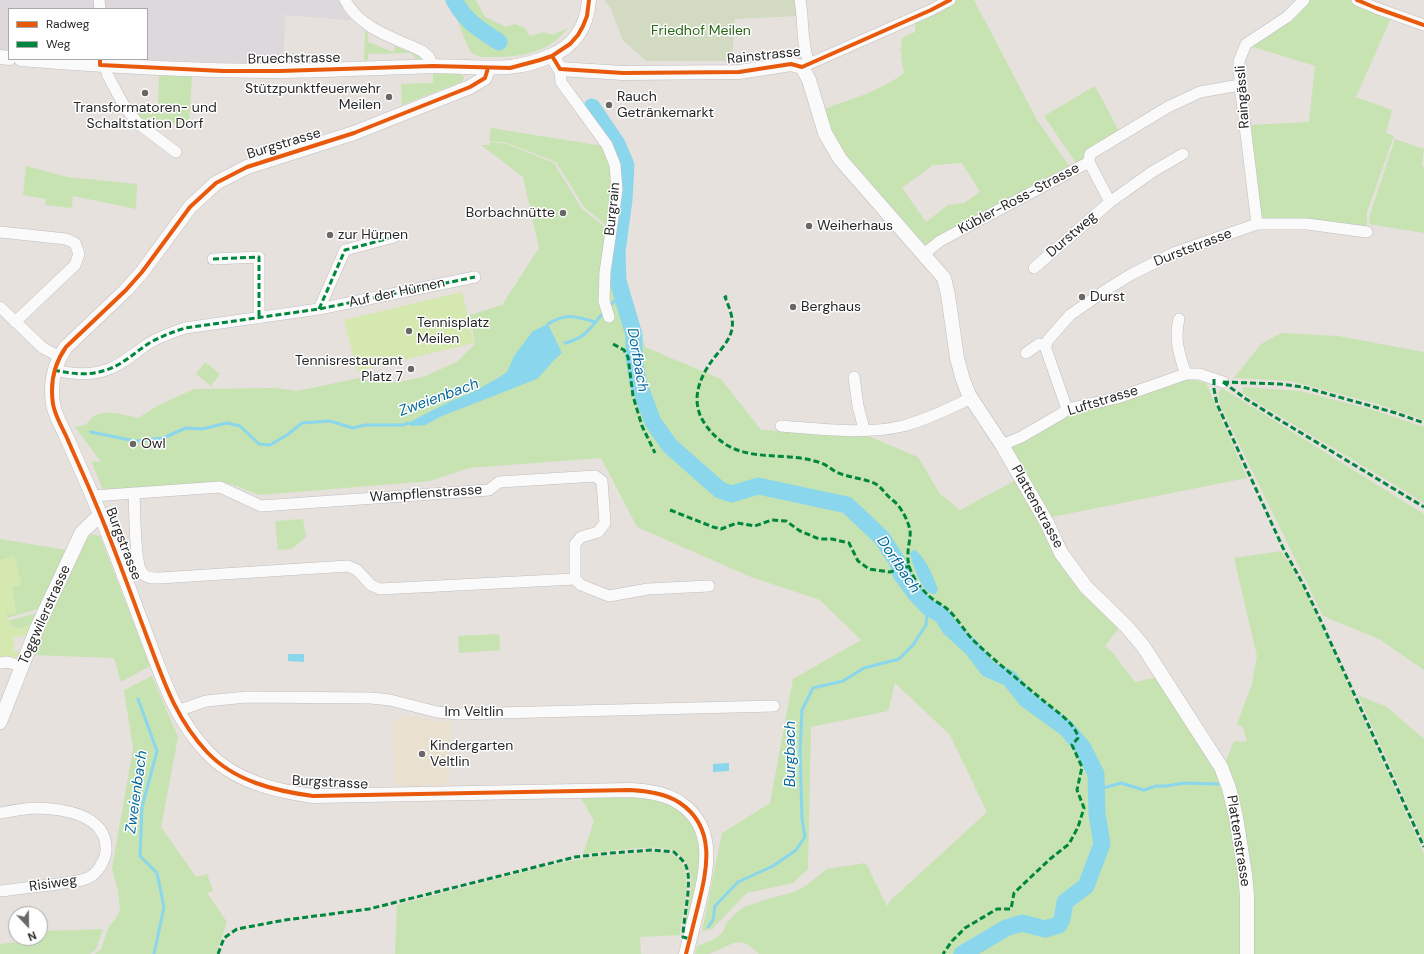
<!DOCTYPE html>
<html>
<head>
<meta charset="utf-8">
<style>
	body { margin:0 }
	#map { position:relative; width:1424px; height:954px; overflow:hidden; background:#e6e1dc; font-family:"DM Sans",sans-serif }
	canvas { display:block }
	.legend { position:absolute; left:8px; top:8px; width:140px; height:52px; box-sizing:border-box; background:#fff; border:1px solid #a9a9a9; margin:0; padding:5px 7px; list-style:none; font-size:12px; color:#272727 }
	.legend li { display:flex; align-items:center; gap:8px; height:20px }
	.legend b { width:20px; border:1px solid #a9a9a9 }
	.north { position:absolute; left:8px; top:906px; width:40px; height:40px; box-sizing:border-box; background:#fff; border:1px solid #a9a9a9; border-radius:50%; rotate:158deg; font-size:11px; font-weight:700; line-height:16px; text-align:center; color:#272727 }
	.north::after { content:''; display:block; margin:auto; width:14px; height:18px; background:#6a6866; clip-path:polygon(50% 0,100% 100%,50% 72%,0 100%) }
</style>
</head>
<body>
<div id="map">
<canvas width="1424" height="954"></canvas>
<ul class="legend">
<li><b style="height:5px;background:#e8590c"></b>Radweg</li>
<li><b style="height:5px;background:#00873e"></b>Weg</li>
</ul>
<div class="north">N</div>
</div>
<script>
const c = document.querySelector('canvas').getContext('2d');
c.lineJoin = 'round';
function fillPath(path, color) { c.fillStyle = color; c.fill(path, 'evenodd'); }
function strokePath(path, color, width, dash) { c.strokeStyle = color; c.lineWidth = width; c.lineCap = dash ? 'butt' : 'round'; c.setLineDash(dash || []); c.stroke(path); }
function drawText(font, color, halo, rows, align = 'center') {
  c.font = font + ' "DM Sans",sans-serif'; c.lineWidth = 3; c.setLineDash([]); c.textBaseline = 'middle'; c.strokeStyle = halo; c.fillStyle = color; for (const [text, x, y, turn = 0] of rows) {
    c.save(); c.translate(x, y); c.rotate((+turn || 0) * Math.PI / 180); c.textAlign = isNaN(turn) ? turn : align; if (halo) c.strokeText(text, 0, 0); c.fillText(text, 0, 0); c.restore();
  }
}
const industrial = new Path2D(`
	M 0,0 L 338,0 L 345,13 L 351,19 L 348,20 L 284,15 L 285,21 L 283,64 L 140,60 L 127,59 L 147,59 L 147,9 L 9,9 L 9,51 L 0,50 Z`);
const education = new Path2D(`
	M 409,715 L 443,723 L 450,720 L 449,785 L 395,786 L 393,720 L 398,720 Z`);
const green = new Path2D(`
	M 451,0 L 476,0 L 485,17 L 506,27 L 515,24 L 525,28 L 530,36 L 544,32 L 552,35 L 568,28 C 550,52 522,57 494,57 C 486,57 477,58 471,52 C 467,47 455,14 452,6 Z
	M 956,0 L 974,0 L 1037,120 L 1070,167 L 925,245 L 848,157 L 832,132 L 824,109 C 851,99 881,91 904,73 L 901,57 L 902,53 L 899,49 L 901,48 L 902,44 L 901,40 L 905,36 L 915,32 L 915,20 ZM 962,163 L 980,192 L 964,203 L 948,205 L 926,222 L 902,188 L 933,165 Z
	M 1308,0 L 1352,0 L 1391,18 L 1356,97 L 1392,110 L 1386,133 L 1394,136 L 1367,212 L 1367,226 L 1309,219 L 1259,221 L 1250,125 L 1309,122 L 1315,66 L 1250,46 Z
	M 365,31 L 368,33 L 368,42 L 393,52 L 395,46 L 419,56 L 421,59 L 415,59 L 414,56 L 410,53 L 368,54 L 368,60 L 364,61 Z
	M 433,73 L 460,74 L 464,77 L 464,79 L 461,82 L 402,105 L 401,84 L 433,83 Z
	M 159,74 L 192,76 L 189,124 L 143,123 L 130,108 L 158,109 Z
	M 1095,86 L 1119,131 L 1086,152 L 1083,160 L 1076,163 L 1044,116 Z
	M 491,128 L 603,146 L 609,157 L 615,190 L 609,228 L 584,207 L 556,162 L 507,143 L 489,141 Z
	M 1395,139 L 1424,149 L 1422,166 L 1424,167 L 1424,233 L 1369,224 L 1370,214 Z
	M 490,142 L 507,144 L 554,163 L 582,209 L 605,227 L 645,347 L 721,379 L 761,430 L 868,436 L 918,457 L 940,494 L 960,510 L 1018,479 L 1120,627 L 1105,646 L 1113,653 L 1135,682 L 1158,677 L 1217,770 L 1224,786 L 1238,858 L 1243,954 L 759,954 C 737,931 731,948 708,954 C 704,954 699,954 695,954 L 697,946 L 713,940 L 723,932 L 727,922 L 735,914 L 744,907 L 771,898 L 794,892 L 807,885 L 827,869 L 865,863 L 867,865 L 887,906 L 891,900 L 987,812 L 950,735 L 895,683 L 888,711 L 811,727 L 808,869 L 793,883 L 747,893 L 712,929 L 702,931 L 722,833 L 770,803 L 793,679 L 861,640 L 820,600 L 751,577 L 637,527 L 601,458 L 469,468 L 430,481 L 259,495 L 231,484 L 181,484 L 103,490 L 91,461 L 101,462 L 75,427 L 85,425 C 88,423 91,418 94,416 C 106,409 125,415 138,418 L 157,406 L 194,389 L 275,388 L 297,391 L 359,378 L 378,382 L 399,382 L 426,376 L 458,361 L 475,344 L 470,315 L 502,305 L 539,248 L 523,177 L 481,145 L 489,145 Z
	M 26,166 L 67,177 L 137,184 L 136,209 L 73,196 L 72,208 L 45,205 L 46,199 L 23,195 Z
	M 1281,333 L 1338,336 L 1424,352 L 1424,420 L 1377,404 L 1290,381 L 1234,378 L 1261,344 Z
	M 205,362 L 220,374 L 211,386 L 196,374 Z
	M 1188,379 L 1206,383 L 1247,478 L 1052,517 L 1011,448 L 1041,432 L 1072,412 Z
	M 1243,387 L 1301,391 L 1377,411 L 1424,427 L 1424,503 C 1364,465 1302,431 1242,393 Z
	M 1222,388 L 1424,514 L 1424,670 L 1379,639 L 1323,616 L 1220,405 L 1218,393 Z
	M 303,519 L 306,537 L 292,549 L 278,550 L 275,521 Z
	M 91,534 L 100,536 L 150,666 L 121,682 L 114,658 L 33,655 L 83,543 Z
	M 0,539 L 66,550 L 39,608 L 38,609 L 7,618 L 5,611 L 16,613 L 12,587 L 21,585 L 14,556 L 0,560 Z
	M 1281,551 L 1292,568 L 1312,605 L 1424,854 L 1424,954 L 1252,954 L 1225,763 L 1234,741 L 1244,742 L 1247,740 L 1243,728 L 1237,724 L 1252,684 L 1257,656 L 1234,558 Z
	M 37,613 L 31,625 L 17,629 L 9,624 L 8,621 Z
	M 499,634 L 500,650 L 459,653 L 458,636 Z
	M 152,676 L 178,737 L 161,827 L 196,877 L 207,874 L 213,891 L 207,893 L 227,922 L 216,954 L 95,954 L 101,949 L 108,928 L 116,918 L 120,910 L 118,891 L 112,868 L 133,749 L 124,690 Z
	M 1358,695 L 1387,707 L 1424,739 L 1424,842 Z
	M 627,795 L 663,801 L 679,810 L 690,821 L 697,833 L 701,862 L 686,934 C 682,915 692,898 691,879 C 691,868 684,856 675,851 C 660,843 601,852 583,854 L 594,821 L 580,796 Z
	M 653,852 C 659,852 665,852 671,854 C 699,865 681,913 680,935 L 640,937 L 641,954 L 395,954 L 397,905 L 547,866 L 575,860 L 600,856 Z
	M 103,929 L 96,949 L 90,954 L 0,954 L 0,944 L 26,941 L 32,938 L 40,938 L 40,933 L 44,931 Z`);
const cemetery = new Path2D(`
	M 604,0 L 796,0 L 797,16 L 735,19 L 732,61 L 646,61 L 623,40 L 611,9 Z`);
const pitch = new Path2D(`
	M 462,292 L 474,343 L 357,371 L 344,320 Z
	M 14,556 L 22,585 L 12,587 L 16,613 L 8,615 L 7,611 L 6,611 C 11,630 12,631 31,625 L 27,636 L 26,635 L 13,638 L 15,646 L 13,647 L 13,650 L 20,653 L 19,657 L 0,659 L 0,560 Z`);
const water = new Path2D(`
	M 548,324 L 562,353 C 552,361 546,370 537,379 L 442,416 L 425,425 L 412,426 L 406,424 L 449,402 L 473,392 L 498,378 L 507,372 L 514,356 L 533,331 Z
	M 915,550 C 926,558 933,576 938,589 L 936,594 C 935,594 931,594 930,593 C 921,589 912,563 910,554 L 912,551 Z
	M 288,654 L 304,654 L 304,662 L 288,661 Z
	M 729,763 L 729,771 L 713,772 L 713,764 Z`);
const stream = new Path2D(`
	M 610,305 L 622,295
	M 548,324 C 566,313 576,316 595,322
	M 565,343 C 586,338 590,328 603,313
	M 91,432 L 135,441 L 146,440 L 163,438 L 186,428 L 202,429 L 227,423 L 240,426 L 259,444 L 270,445 L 287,435 L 302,423 L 330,421 L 353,428 L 365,425 L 403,425 L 408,423
	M 138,699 L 157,751 L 142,807 L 140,856 L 157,873 L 164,907 L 154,954
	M 1096,790 L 1121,783 L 1144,790 L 1156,786 L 1166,786 L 1184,783 L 1218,784
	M 708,927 L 713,920 L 715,906 L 738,882 L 773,866 L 796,850 L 805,837 L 802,819 L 801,787 L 800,751 L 802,710 L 813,688 L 843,681 L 864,668 L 899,659 L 913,645 L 926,625 L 928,607`);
const river = new Path2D(`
	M 454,0 C 466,22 478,28 499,42
	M 592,107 L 617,144 L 626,165 L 624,200 L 617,251 L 618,281 L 634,335 L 634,357 L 638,382 L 653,422 L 670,446 L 720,490 L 732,494 L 758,486 L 847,505 L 882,538 L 897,561 L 901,574 L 915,593 L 928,607 L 942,615 L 950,628 L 972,648 L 988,669 L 1009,678 L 1026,699 L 1066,728 L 1083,748 L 1096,774 L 1097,814 L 1102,844 L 1086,886 L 1065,902 L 1062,919 L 1059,925 L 1045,929 L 1022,923 L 1006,928 L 962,954`);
const minor = new Path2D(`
	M 99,0 L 100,9
	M 345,0 C 360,29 395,38 422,51 L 429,57 L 433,66
	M 800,0 C 804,21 801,43 809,63
	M 1357,0 L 1376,8 L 1424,25
	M 106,65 L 107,74 L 122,102 L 130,114 L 140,125 L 176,152
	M 802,67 L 931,10 L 950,0
	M 560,69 L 561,82 L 607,145 L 615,165 L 617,190 L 605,272 L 604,301 L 609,317
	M 1089,162 L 1110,202
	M 1257,224 L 1240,85 L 1239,61 L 1246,44 L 1287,17 L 1304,0
	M 0,232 L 66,239 L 75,243 L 79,254 L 75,265 L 15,322
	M 924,254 L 940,241 L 1089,162 L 1090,154 L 1168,107 L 1200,92 L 1240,85
	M 213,259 L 259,257 L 259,318
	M 1034,268 L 1110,202 L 1152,172 L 1183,154
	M 0,307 L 43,348 L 60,357
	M 319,309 L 345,250 L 394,237
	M 1179,319 C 1174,338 1179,355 1186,374
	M 1026,353 L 1039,344 L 1046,345
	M 54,370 C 72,374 89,376 106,370 C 123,365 136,351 151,342 C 162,336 173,332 185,328 L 319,309 L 475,277
	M 854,377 L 858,406 L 864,429
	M 1067,409 L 1046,349 L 1046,345 L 1048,340 L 1070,315 L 1109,288 L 1132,274 L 1174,253 L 1257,224 L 1307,224 L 1367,232
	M 781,426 C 819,429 866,435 903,426 C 925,420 951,408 971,398
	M 1002,445 L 1021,437 L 1061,414 L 1067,409 L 1117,398 L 1186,374 L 1199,374 L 1223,382
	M 134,493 C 135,508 134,565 143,574 C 148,579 154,578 160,578 L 348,566 L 357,570 L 371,585 L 380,589 L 575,579
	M 93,496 L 220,487 L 261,506 L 489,490 L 499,482 L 595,476 L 602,481 L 605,523 L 598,532 L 581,537 L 575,544 L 575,579 L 581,585 L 609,596 L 648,589 L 709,586
	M 0,663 L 7,662 L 22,666
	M 177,711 L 206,701 L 247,697 L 371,698 L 390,700 L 437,712 L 458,714 L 774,706
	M 0,813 C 11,811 22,809 33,808 C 61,808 108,814 106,851 C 105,861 97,874 88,878 C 79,882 67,882 58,884 C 38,886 19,889 0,891`);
const tertiary = new Path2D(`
	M 552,56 L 560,69 L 623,73 L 739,72 L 791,64 L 802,67 L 809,80 L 825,133 L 840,159 L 944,278 L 948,295 L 957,358 L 963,380 L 969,395 L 1002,445 L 1047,523 L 1061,553 L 1086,587 L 1126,626 L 1143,646 L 1221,767 L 1229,788 L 1236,817 L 1245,874 L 1247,896 L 1247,954
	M 0,57 L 9,58
	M 21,59 C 106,66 193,71 279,71 C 322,71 366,68 409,67 C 427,66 445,66 464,67 C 496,68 519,70 550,56 C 575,46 587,26 589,0
	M 488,68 L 485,78 L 470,87 L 354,133 L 247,167 L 216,183 L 190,207 L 142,272 L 126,290 L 66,347 C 54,364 50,384 53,404 C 55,416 62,427 67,438 C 76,459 86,480 95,502 C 114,546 130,592 147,637 C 163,679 175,718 207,752 C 234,781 275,791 313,796 L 630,790 C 646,791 666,793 680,803 C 717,828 707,870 698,906 C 694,922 690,938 686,954
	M 0,722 L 37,628 L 82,532 L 100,515`);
const quiet = new Path2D(`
	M 213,259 L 259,257 L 259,318
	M 727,296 L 725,297 C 729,307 734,318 732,329 C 729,343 718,352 711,362 C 697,382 691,404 705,424 C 736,469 779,448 821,463 C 827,465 831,469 836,472 C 847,477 860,478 871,482 C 879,484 883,491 889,497 C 891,499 894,501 896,503 C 902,509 908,521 910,530 C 911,538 908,545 908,553 C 906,569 918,586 929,596 C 934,601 941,604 946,608 C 957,617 964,631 974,641 C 996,662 1021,682 1045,702 C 1055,710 1077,725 1078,738 L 1072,745 L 1082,767 L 1077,790 L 1084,808 L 1078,827 L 1069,844 L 1050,859 L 1014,893 L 1011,909 L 997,909 L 965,928 L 952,941 L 943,954
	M 319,309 L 345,250 L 394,237
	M 613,344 L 624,350 L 628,357 L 633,396 L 642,426 L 655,453
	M 54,370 C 72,374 89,376 106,370 C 123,365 136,351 151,342 C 162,336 173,332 185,328 L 319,309 L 475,277
	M 1214,379 L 1214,389 L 1217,404 L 1233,439 L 1283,548 L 1303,584 L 1319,617 L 1424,847
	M 1223,382 L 1246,399 L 1278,419 L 1424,507
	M 1223,382 L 1280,384 L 1303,387 L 1396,413 L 1424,423
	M 670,510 L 713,527 L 721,529 L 737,523 L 755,526 L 772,520 L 786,521 L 800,531 L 819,539 L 832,539 L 849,543 L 858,561 L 869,569 L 890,572 L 910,566
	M 218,954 L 224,938 L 237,929 L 285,920 L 369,909 L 575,857 L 611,853 L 653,850 L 674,852 C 679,857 684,861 686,866 C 693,882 683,918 683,937 L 690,939`);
const cycleway = new Path2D(`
	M 1357,0 L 1376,8 L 1424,25
	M 552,56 L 560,69 L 623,73 L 739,72 L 791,64 L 802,67 L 931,10 L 950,0
	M 100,59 L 100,65 L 223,71 L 280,71 L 433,66 L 510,68 L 540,60 L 552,56 L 570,44 L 578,35 L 583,26 L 587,16 L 589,0
	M 488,68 L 485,78 L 470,87 L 354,133 L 247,167 L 216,183 L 190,207 L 142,272 L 126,290 L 66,347 C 54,364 50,384 53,404 C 55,416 62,427 67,438 C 76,459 86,480 95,502 C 114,546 130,592 147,637 C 163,679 175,718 207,752 C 234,781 275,791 313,796 L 630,790 C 646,791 666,793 680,803 C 717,828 707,870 698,906 C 694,922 690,938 686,954`);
const markers = [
	[145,93,4,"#6a6866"],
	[389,97,4,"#6a6866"],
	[609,105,4,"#6a6866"],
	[563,213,4,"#6a6866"],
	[809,226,4,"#6a6866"],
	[330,235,4,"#6a6866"],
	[1082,297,4,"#6a6866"],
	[793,307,4,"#6a6866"],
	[409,331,4,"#6a6866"],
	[411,369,4,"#6a6866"],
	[133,444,4,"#6a6866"],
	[422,754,4,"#6a6866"]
];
const parkNames = [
	["Friedhof Meilen",701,31]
];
const streetNames = [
	["Rainstrasse",764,56,-6],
	["Bruechstrasse",294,59,-1],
	["Raingässli",1243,97,-94],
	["Burgstrasse",284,144,-17],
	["Kübler-Ross-Strasse",1019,199,-28],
	["Burgrain",613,209,-84],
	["Durstweg",1072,235,-41],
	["Durststrasse",1193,248,-21],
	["Auf der Hürnen",397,293,-12],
	["Luftstrasse",1103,401,-17],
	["Wampflenstrasse",426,494,-4],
	["Plattenstrasse",1037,507,61],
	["Burgstrasse",123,544,69],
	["Toggwilerstrasse",45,615,-66],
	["Im Veltlin",474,712],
	["Burgstrasse",330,783,3],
	["Plattenstrasse",1238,841,81],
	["Risiweg",53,884,-8]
];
const poiNames = [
	["Stützpunktfeuerwehr",381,89,"right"],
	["Meilen",381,105,"right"],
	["Rauch",617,97],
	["Getränkemarkt",617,113],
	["Transformatoren- und",145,108,"center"],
	["Schaltstation Dorf",145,124,"center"],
	["Borbachnütte",555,213,"right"],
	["Weiherhaus",817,226],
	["zur Hürnen",338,235],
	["Durst",1090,297],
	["Berghaus",801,307],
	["Tennisplatz",417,323],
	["Meilen",417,339],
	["Tennisrestaurant",403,361,"right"],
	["Platz 7",403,377,"right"],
	["Owl",141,444],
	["Kindergarten",430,746],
	["Veltlin",430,762]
];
const waterNames = [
	["Dorfbach",637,360,80],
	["Zweienbach",439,398,-20],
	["Dorfbach",898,565,56],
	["Burgbach",791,754,-90],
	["Zweienbach",137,792,-82]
];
fillPath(industrial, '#dcd8db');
fillPath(education, '#eae0cf');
fillPath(green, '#c7e3b2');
fillPath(cemetery, '#d2dac2');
fillPath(pitch, '#d4e8af');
fillPath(water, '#8ad6ed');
strokePath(stream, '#8ad6ed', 3);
strokePath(river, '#8ad6ed', 17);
strokePath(minor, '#bfbdbe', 12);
strokePath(tertiary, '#bfbdbe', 15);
strokePath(minor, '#fbfafa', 11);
strokePath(tertiary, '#fbfafa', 14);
strokePath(quiet, '#00873e', 3, [6, 3]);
strokePath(cycleway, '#e8590c', 4);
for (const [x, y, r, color] of markers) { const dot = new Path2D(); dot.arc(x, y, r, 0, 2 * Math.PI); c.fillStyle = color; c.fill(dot); strokePath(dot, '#fff', 1.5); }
drawText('14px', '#286515', '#fff', parkNames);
drawText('14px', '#272727', '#fff', streetNames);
drawText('14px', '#272727', '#fff', poiNames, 'left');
drawText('italic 15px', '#066b9b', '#fff', waterNames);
</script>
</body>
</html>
